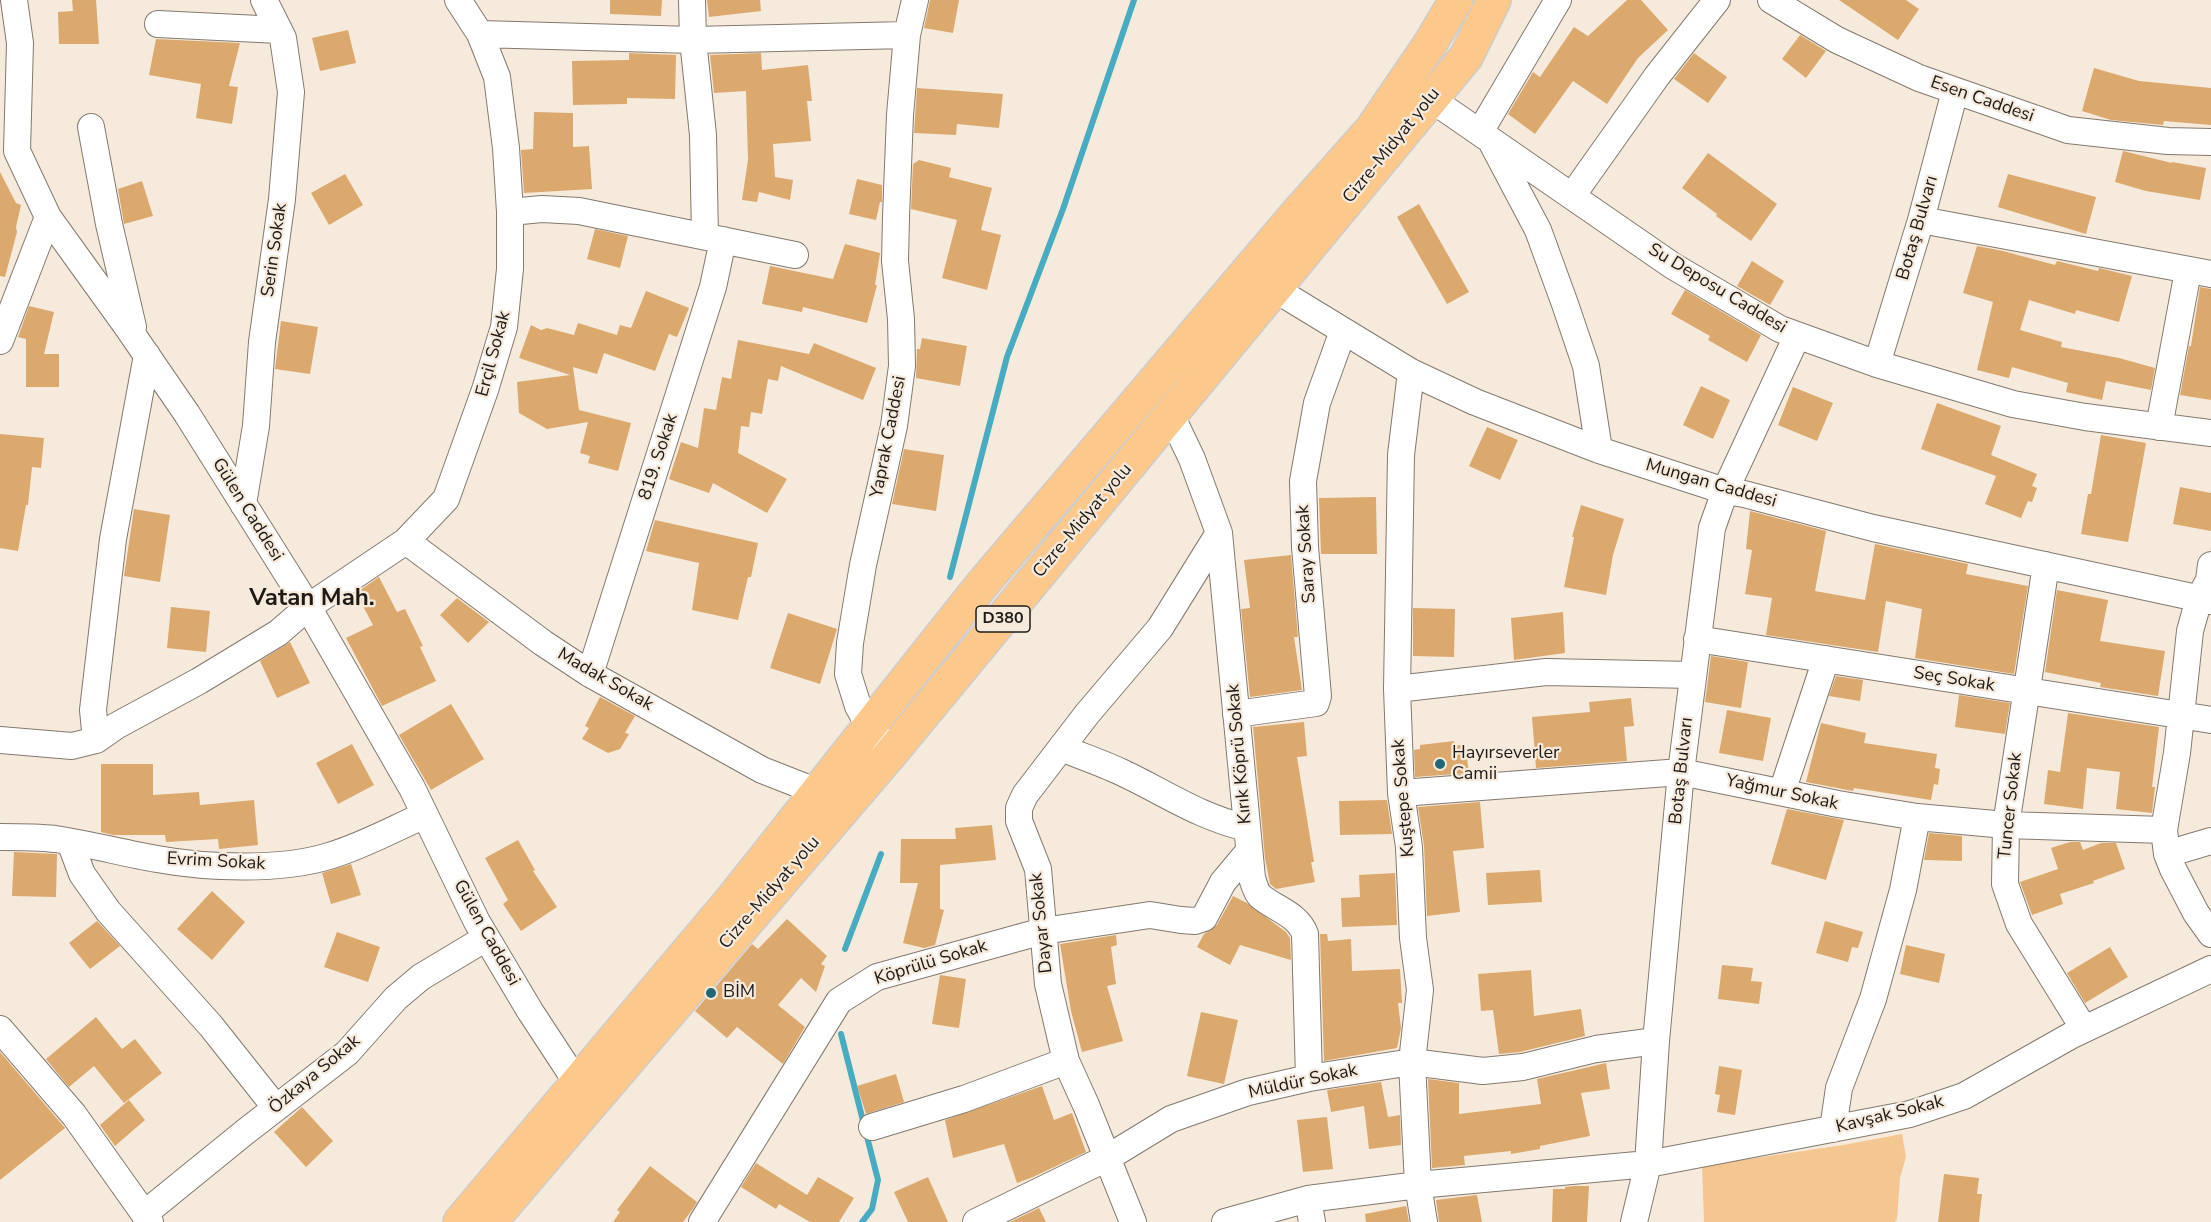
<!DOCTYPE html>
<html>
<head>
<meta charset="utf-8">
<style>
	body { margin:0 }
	canvas { display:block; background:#f6eadd }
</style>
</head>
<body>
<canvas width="2211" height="1222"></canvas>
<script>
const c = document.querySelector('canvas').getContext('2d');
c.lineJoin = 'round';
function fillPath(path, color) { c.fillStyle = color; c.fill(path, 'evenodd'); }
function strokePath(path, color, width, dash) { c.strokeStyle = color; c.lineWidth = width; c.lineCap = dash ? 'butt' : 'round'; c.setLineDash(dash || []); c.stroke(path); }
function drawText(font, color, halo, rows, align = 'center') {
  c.font = font + ' "Nunito Sans",sans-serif'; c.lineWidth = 4.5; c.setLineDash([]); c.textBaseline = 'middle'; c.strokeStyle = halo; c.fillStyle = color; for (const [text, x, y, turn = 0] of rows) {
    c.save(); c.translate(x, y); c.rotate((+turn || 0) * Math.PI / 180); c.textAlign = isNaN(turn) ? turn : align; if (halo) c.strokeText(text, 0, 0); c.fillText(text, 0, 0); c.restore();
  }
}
const green = new Path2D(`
	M 1902,1134 L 1906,1157 L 1900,1178 L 1897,1219 L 1895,1222 L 1704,1222 L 1702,1166 L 1843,1145 Z`);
const stream = new Path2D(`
	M 950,577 L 1007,357 L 1063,209 L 1134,0
	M 845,949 L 881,854
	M 841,1034 L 878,1180 L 872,1209 L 862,1222`);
const building = new Path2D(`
	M 72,0 L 96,0 L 99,44 L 59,44 L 58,12 L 73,11 Z
	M 610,0 L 662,0 L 661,16 L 610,14 Z
	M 707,0 L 760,0 L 761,11 L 709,17 Z
	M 930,0 L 959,0 L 953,33 L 924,28 Z
	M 1627,0 L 1641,0 L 1668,30 L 1638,58 L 1607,104 L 1573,81 L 1535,134 L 1508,114 L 1533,72 L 1540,77 L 1574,27 L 1588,36 Z
	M 1839,0 L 1906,0 L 1919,9 L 1898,40 Z
	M 348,30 L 356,63 L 320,71 L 312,38 Z
	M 1800,35 L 1826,51 L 1806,78 L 1782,59 Z
	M 156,39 L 240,43 L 229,86 L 238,87 L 232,124 L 196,118 L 201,84 L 149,75 Z
	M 629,53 L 676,55 L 675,99 L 627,98 L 627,104 L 573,105 L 572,61 L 629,60 Z
	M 761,53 L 762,70 L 808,65 L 812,101 L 807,101 L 811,141 L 773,144 L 775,177 L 793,180 L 790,200 L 759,192 L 757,202 L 742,200 L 748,160 L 746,91 L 714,93 L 710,55 Z
	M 1694,53 L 1727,77 L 1708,103 L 1674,79 Z
	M 2094,68 L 2139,81 L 2211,88 L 2211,125 L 2164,121 L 2163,125 L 2111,120 L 2082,111 Z
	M 917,88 L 1003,94 L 999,128 L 957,124 L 956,135 L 914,133 Z
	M 534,112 L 573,113 L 573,147 L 589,146 L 592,189 L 524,193 L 521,150 L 533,149 Z
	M 2123,151 L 2172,163 L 2172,162 L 2206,168 L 2200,200 L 2146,191 L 2115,182 Z
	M 1708,153 L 1777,204 L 1751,241 L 1716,216 L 1717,214 L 1682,188 Z
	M 919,160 L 951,168 L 949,177 L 992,188 L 981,230 L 1001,235 L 987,290 L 942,278 L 957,220 L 911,209 L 913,164 Z
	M 0,172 L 16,203 L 21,205 L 16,227 L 17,232 L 5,277 L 0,276 Z
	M 345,174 L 363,205 L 329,225 L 311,193 Z
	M 2008,174 L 2096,197 L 2086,234 L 1998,207 Z
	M 857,179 L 882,185 L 882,202 L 880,202 L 876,220 L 849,214 Z
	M 142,181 L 153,216 L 124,224 L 118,189 Z
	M 1419,204 L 1469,292 L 1447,304 L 1397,217 Z
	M 595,229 L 628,236 L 620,268 L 587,259 Z
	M 845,244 L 880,253 L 875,285 L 877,285 L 867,323 L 803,307 L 802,312 L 762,304 L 770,266 L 833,279 Z
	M 1977,246 L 2003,251 L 2055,265 L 2057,261 L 2098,271 L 2099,268 L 2132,276 L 2119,322 L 2076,310 L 2075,314 L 2029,300 L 2020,330 L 2062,342 L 2061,347 L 2119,358 L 2155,368 L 2151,390 L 2106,381 L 2102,400 L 2066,392 L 2068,383 L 2012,367 L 2009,378 L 1977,370 L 1993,302 L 1963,293 Z
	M 1752,261 L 1784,281 L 1770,305 L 1737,286 Z
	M 2200,287 L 2211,289 L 2211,400 L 2180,395 L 2189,346 L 2191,346 Z
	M 1685,290 L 1761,335 L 1747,362 L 1708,340 L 1710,336 L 1671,314 Z
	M 646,291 L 689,308 L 677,337 L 669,334 L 655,371 L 604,353 L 597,374 L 573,367 L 579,410 L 631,423 L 618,471 L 588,463 L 590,456 L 580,453 L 588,422 L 547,429 L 519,413 L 517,382 L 570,375 L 519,358 L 531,325 L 541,330 L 547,328 L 574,335 L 578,323 L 617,335 L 620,325 L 631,328 Z
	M 29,306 L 54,312 L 44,354 L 59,354 L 59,387 L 26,387 L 26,339 L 18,337 Z
	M 281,321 L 318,327 L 310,374 L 275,369 Z
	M 922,338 L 967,346 L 960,386 L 916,378 L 917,349 L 920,349 Z
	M 738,340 L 809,354 L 814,343 L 876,368 L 863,400 L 781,366 L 778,381 L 768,379 L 762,414 L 751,412 L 749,427 L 741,426 L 738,453 L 787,479 L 767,513 L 713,483 L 709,493 L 669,479 L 681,442 L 698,448 L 704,408 L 716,410 L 722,377 L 731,379 Z
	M 1701,386 L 1730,400 L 1713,439 L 1683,425 Z
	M 1793,387 L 1833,403 L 1817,441 L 1778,425 Z
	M 1937,403 L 2001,426 L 1991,455 L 2037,474 L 2032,486 L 2037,488 L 2032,502 L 2028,501 L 2021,518 L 1985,504 L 1996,476 L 1921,449 Z
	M 1487,427 L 1518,440 L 1500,480 L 1469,466 Z
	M 0,434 L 44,438 L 41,468 L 32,467 L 28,505 L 26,505 L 18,551 L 0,548 Z
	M 2101,435 L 2146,443 L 2128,542 L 2081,534 L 2088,494 L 2091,494 Z
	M 904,449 L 944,455 L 936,511 L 892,504 Z
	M 2180,487 L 2211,493 L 2211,531 L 2173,524 Z
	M 1376,497 L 1377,554 L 1321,554 L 1319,498 Z
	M 1581,505 L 1624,519 L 1613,555 L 1606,595 L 1564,587 L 1574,537 L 1572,537 Z
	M 134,509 L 170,515 L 160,582 L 124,576 Z
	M 1750,511 L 1826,531 L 1815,591 L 1865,600 L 1875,544 L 1968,564 L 1966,574 L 2028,586 L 2014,674 L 1915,658 L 1922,609 L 1886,601 L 1878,652 L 1766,635 L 1772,598 L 1745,594 L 1752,550 L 1746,549 Z
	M 655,520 L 758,543 L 751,577 L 748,577 L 738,620 L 692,610 L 699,563 L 646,551 Z
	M 1291,555 L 1298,637 L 1294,637 L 1302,690 L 1250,697 L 1241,609 L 1250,608 L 1244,560 Z
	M 379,577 L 397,612 L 405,609 L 423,646 L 420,647 L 436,681 L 382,706 L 346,638 L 373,625 L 356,593 Z
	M 2057,590 L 2108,600 L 2100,641 L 2165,651 L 2158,696 L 2100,687 L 2101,683 L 2045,672 Z
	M 457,598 L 489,622 L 468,643 L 440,615 Z
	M 171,607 L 210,611 L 206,652 L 167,648 Z
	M 1413,608 L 1455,609 L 1454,657 L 1413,656 Z
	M 1563,612 L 1565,653 L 1514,660 L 1511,618 Z
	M 788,613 L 837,629 L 820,684 L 770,668 Z
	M 290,642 L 310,683 L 277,698 L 260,661 Z
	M 1711,656 L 1748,662 L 1741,708 L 1705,702 Z
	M 1836,676 L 1863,680 L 1860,701 L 1829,696 Z
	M 1959,695 L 2010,703 L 2005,734 L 1955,727 Z
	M 600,697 L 635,716 L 625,733 L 629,734 L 620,749 L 608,753 L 582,739 L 589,728 L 585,726 Z
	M 1631,698 L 1634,726 L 1624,727 L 1627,761 L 1536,768 L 1532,717 L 1590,712 L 1589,702 Z
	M 451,704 L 484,759 L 431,790 L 399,735 Z
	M 1727,710 L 1771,718 L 1763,761 L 1719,753 Z
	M 2068,713 L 2159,727 L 2152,787 L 2155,787 L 2152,813 L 2116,809 L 2120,772 L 2087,768 L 2083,809 L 2044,804 L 2048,770 L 2060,772 Z
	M 1304,722 L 1307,756 L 1297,757 L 1314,862 L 1311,862 L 1315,882 L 1276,889 L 1270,884 L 1265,858 L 1253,727 Z
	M 1821,723 L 1866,733 L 1864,743 L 1937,754 L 1935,768 L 1940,769 L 1938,785 L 1934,784 L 1931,800 L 1854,788 L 1853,791 L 1806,782 Z
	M 1454,741 L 1455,746 L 1465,744 L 1469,773 L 1415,777 L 1414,750 L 1420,749 L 1420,745 Z
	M 352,744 L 374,785 L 338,804 L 316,763 Z
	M 101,764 L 153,764 L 153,795 L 199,792 L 200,805 L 254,800 L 258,845 L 219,849 L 218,839 L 166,842 L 165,835 L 113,835 L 101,832 Z
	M 1387,800 L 1392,834 L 1340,835 L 1339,801 Z
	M 1480,802 L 1484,848 L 1453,851 L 1460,912 L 1427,916 L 1424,846 L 1418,807 Z
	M 1787,809 L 1844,820 L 1826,880 L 1771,864 Z
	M 992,825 L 996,860 L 940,865 L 940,909 L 944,910 L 935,945 L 924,948 L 903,943 L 918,883 L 900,883 L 901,839 L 956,839 L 955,828 Z
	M 1929,833 L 1962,836 L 1962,861 L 1924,860 Z
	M 518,840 L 535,870 L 533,871 L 557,907 L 521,931 L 503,904 L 508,900 L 485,858 Z
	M 2070,842 L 2080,842 L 2083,850 L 2101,843 L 2116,843 L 2125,869 L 2093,881 L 2094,883 L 2060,894 L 2063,904 L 2032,915 L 2020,882 L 2058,869 L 2051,848 Z
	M 14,852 L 57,854 L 56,897 L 12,896 Z
	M 351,864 L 361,895 L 331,904 L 322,873 Z
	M 1540,870 L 1542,902 L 1488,905 L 1486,873 Z
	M 1395,873 L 1397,925 L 1342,927 L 1341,898 L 1360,897 L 1359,875 Z
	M 212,891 L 245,922 L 212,960 L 177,929 Z
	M 1233,896 L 1247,903 L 1286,932 L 1290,938 L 1291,960 L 1240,945 L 1230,965 L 1197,947 L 1204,934 L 1217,925 Z
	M 787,919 L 827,956 L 821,964 L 825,966 L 816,992 L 801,978 L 778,1005 L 805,1027 L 783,1064 L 737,1027 L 727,1038 L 695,1011 L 752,944 L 758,949 Z
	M 97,921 L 120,946 L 90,969 L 69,943 Z
	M 1825,921 L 1863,932 L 1858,948 L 1852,947 L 1848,962 L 1816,953 Z
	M 337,932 L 380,947 L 368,982 L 324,967 Z
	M 1320,934 L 1327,934 L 1328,941 L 1351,939 L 1352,971 L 1400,969 L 1402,1003 L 1398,1003 L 1401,1028 L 1397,1048 L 1324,1061 Z
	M 1116,935 L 1117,945 L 1111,947 L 1116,984 L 1107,986 L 1123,1041 L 1082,1052 L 1071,1011 L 1060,944 Z
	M 1906,945 L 1945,954 L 1939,983 L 1900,974 Z
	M 2110,947 L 2128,977 L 2085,1003 L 2067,973 Z
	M 1722,965 L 1753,968 L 1751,981 L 1762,982 L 1759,1004 L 1718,999 Z
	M 1531,970 L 1534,1016 L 1581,1009 L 1585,1036 L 1520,1052 L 1499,1054 L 1493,1010 L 1481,1011 L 1478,974 Z
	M 940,975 L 966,979 L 959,1028 L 932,1024 Z
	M 1201,1012 L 1238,1020 L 1224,1084 L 1187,1076 Z
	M 96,1017 L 122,1049 L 135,1039 L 162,1073 L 124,1103 L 94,1066 L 69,1087 L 46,1059 Z
	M 0,1052 L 65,1128 L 0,1180 Z
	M 1606,1063 L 1610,1089 L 1581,1093 L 1590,1136 L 1540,1146 L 1540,1149 L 1511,1154 L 1511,1151 L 1464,1156 L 1465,1165 L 1432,1168 L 1428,1079 L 1459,1083 L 1459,1114 L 1541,1104 L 1537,1079 Z
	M 1719,1066 L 1742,1070 L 1735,1115 L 1717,1112 L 1720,1095 L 1715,1094 Z
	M 896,1074 L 904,1102 L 866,1114 L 857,1086 Z
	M 1381,1082 L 1388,1117 L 1400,1115 L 1401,1145 L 1369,1149 L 1364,1106 L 1331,1112 L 1327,1090 Z
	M 1042,1086 L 1054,1120 L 1072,1113 L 1086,1152 L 1033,1177 L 1017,1183 L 1004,1144 L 953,1158 L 945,1120 Z
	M 129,1100 L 145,1120 L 115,1146 L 100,1125 Z
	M 302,1107 L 333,1141 L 306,1167 L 274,1132 Z
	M 1327,1117 L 1333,1169 L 1303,1172 L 1297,1120 Z
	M 756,1163 L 807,1195 L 818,1177 L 854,1198 L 839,1222 L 810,1222 L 779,1204 L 776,1209 L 741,1187 Z
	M 650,1166 L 697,1202 L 692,1210 L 683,1222 L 613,1222 L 620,1212 L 617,1210 Z
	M 1944,1174 L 1979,1178 L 1977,1194 L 1982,1194 L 1979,1222 L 1938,1222 Z
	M 928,1177 L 948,1222 L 908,1222 L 894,1192 Z
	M 1575,1186 L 1589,1186 L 1587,1222 L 1552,1222 L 1553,1189 L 1565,1189 L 1565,1187 Z
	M 1477,1195 L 1482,1222 L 1439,1222 L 1436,1200 Z
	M 1406,1206 L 1409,1222 L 1366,1222 L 1365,1214 Z
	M 1039,1208 L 1046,1222 L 1010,1222 Z`);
const minor = new Path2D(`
	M 14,0 L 20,43 L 17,151 L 48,217 L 128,328 L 187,414 L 308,607 L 412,788 L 477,922 L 530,1011 L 587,1098
	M 692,0 L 693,40 L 703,135 L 705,236
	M 1771,0 L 1837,40 L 1919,78 L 2068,130 L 2168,141 L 2211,142
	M 158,24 L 279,30
	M 480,34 L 693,40 L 907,35
	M 1416,91 L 1431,99 L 1673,266 L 1780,329 L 1877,364 L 2013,404 L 2085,417 L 2211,433
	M 91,127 L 109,224 L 133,327
	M 1480,132 L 1558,0
	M 1492,143 L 1538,230 L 1565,304 L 1586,366 L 1599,450
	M 1572,196 L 1657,76 L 1717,0
	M 510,212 L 542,209 L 579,211 L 795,255
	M 1921,220 L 2211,274
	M 1260,280 L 1411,372 L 1475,402 L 1599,450 L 1725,491 L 1744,494 L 1873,528 L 2211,601
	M 0,341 L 48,217
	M 1877,364 L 1921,220 L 1955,91
	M 1411,372 L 1401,455 L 1397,689 L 1401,793 L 1409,847 L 1413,938 L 1420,990 L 1412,1062 L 1418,1185 L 1424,1222
	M 1171,415 L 1192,459 L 1219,533 L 1252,878 C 1254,884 1256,892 1260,896 C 1275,909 1298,914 1305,934 L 1309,1078
	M 2159,427 L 2188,271
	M 243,504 L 256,426 L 262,342 L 282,199 L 291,92 L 283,38 L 264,0
	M 406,541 L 543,643 L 590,674 L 762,770 L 818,792
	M 2046,565 L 2006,825 L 2005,884 L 2019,924 L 2084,1029
	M 2211,565 L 2209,580 L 2199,599 L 2190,631 L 2177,753 L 2164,830 L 2167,854 L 2173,869 L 2196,913 L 2211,934
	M 1697,639 L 2211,720
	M 590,674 L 713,287 L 723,240
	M 1397,689 L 1546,672 L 1693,675
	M 1236,714 L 1316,703 L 1318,696 L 1305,547 L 1303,481 L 1317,403 L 1343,331
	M 879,738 L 870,728 L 858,706 L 848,674 L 850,643 L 863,565 L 894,426 L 902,366 L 901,319 L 895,261 L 896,217 L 900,115 L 907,35 L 915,0
	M 0,740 L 72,746 L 96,740 L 116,726 L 199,681 L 278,633 L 308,607 L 406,541 L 446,499 L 485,390 L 504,327 L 510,269 L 510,212 L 506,148 L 497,77 L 480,34 L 458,0
	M 96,740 L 93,710 L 113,539 L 147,355
	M 1061,748 C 1081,756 1102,763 1121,772 C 1164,792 1199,817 1247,828
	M 1782,792 L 1826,659
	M 1401,793 L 1681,772 L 1838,804 L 1917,817 L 2006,825 L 2164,830
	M 0,837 C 18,837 37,837 55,839 C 89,844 123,853 157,859 C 206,868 281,871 329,856 C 363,846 393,829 425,815
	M 70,842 L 82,874 L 108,911 L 211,1026 L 276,1108
	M 2167,854 L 2211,841
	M 0,1029 L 74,1115 L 150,1222
	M 872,1127 L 964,1099 L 1066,1061
	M 1833,1129 L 1839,1088 L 1873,999 L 1903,890 L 1917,817
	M 1308,1199 L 1312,1222
	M 144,1214 L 245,1132 L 347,1053 L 396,998 L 421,977 L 486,938
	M 702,1222 L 839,1001 L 877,977 L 1043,931 L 1150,915 L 1181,920 L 1195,921 L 1204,918 L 1223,882 L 1249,851
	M 976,1222 L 1107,1158 L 1171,1119 L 1248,1092 L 1309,1078 L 1412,1062 L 1483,1071 L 1523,1067 L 1596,1049 L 1656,1041
	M 1133,1222 L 1086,1105 L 1066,1061 L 1048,984 L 1038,869 L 1019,821 L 1019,808 L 1025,795 L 1087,714 L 1160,628 L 1219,533
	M 1225,1222 L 1308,1199 L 1418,1185 L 1648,1164 L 1910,1114 L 1964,1096 L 2072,1035 L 2211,969
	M 1634,1222 L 1648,1164 L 1656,1041 L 1681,772 L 1712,528 L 1725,491 L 1797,336`);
const highway = new Path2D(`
	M 460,1222 L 733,898 L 980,587 L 1294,217 L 1372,129 L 1430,44 L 1456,0
	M 490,1222 L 892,752 L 1466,57 L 1494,0`);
const markers = [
	[1440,764,6,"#206876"],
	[711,993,6,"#206876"]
];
const shields = [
	[1003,619,54]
];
const shieldNames = [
	["D380",1003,619]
];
const streetNames = [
	["Esen Caddesi",1982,100,19],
	["Cizre-Midyat yolu",1392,146,-51],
	["Botaş Bulvarı",1918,228,-74],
	["Serin Sokak",275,250,-82],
	["Su Deposu Caddesi",1717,289,31],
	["Erçil Sokak",494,354,-75],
	["Yaprak Caddesi",889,437,-79],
	["819. Sokak",659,457,-72],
	["Mungan Caddesi",1711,484,16],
	["Gülen Caddesi",247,510,58],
	["Cizre-Midyat yolu",1083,521,-50],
	["Saray Sokak",1307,554,-94],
	["Madak Sokak",605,680,30],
	["Seç Sokak",1954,680,9],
	["Kırık Köprü Sokak",1240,754,-95],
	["Botaş Bulvarı",1682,771,-84],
	["Yağmur Sokak",1782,793,12],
	["Kuştepe Sokak",1404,798,-95],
	["Tuncer Sokak",2011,806,-84],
	["Evrim Sokak",216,862,3],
	["Cizre-Midyat yolu",770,893,-49],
	["Dayar Sokak",1042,923,-96],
	["Gülen Caddesi",486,933,61],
	["Köprülü Sokak",931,963,-17],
	["Özkaya Sokak",315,1075,-40],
	["Müldür Sokak",1303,1082,-12],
	["Kavşak Sokak",1890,1115,-14]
];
const poiNames = [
	["Hayırseverler",1452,754],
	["Camii",1452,775],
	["BİM",723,993]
];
const districtNames = [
	["Vatan Mah.",312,599]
];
fillPath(green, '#f3c692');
strokePath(stream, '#47acc1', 6);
fillPath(building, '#dba96d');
strokePath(minor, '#83796d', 28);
strokePath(highway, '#cecdcc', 36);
strokePath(minor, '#fff', 26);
strokePath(highway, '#fcc88c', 33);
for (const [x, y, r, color] of markers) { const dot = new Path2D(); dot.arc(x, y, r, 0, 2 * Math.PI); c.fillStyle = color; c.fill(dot); strokePath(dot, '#f6eadd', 2); }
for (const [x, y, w] of shields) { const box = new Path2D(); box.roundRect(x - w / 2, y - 13, w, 26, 4.5); c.fillStyle = '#f6eadd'; c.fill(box); strokePath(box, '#1e1a16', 1.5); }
drawText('bold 16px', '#1e1a16', null, shieldNames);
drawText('18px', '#1e1a16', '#f6eadd', streetNames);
drawText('18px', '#1e1a16', '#f6eadd', poiNames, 'left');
drawText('bold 24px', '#1e1a16', '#f6eadd', districtNames);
</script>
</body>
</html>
